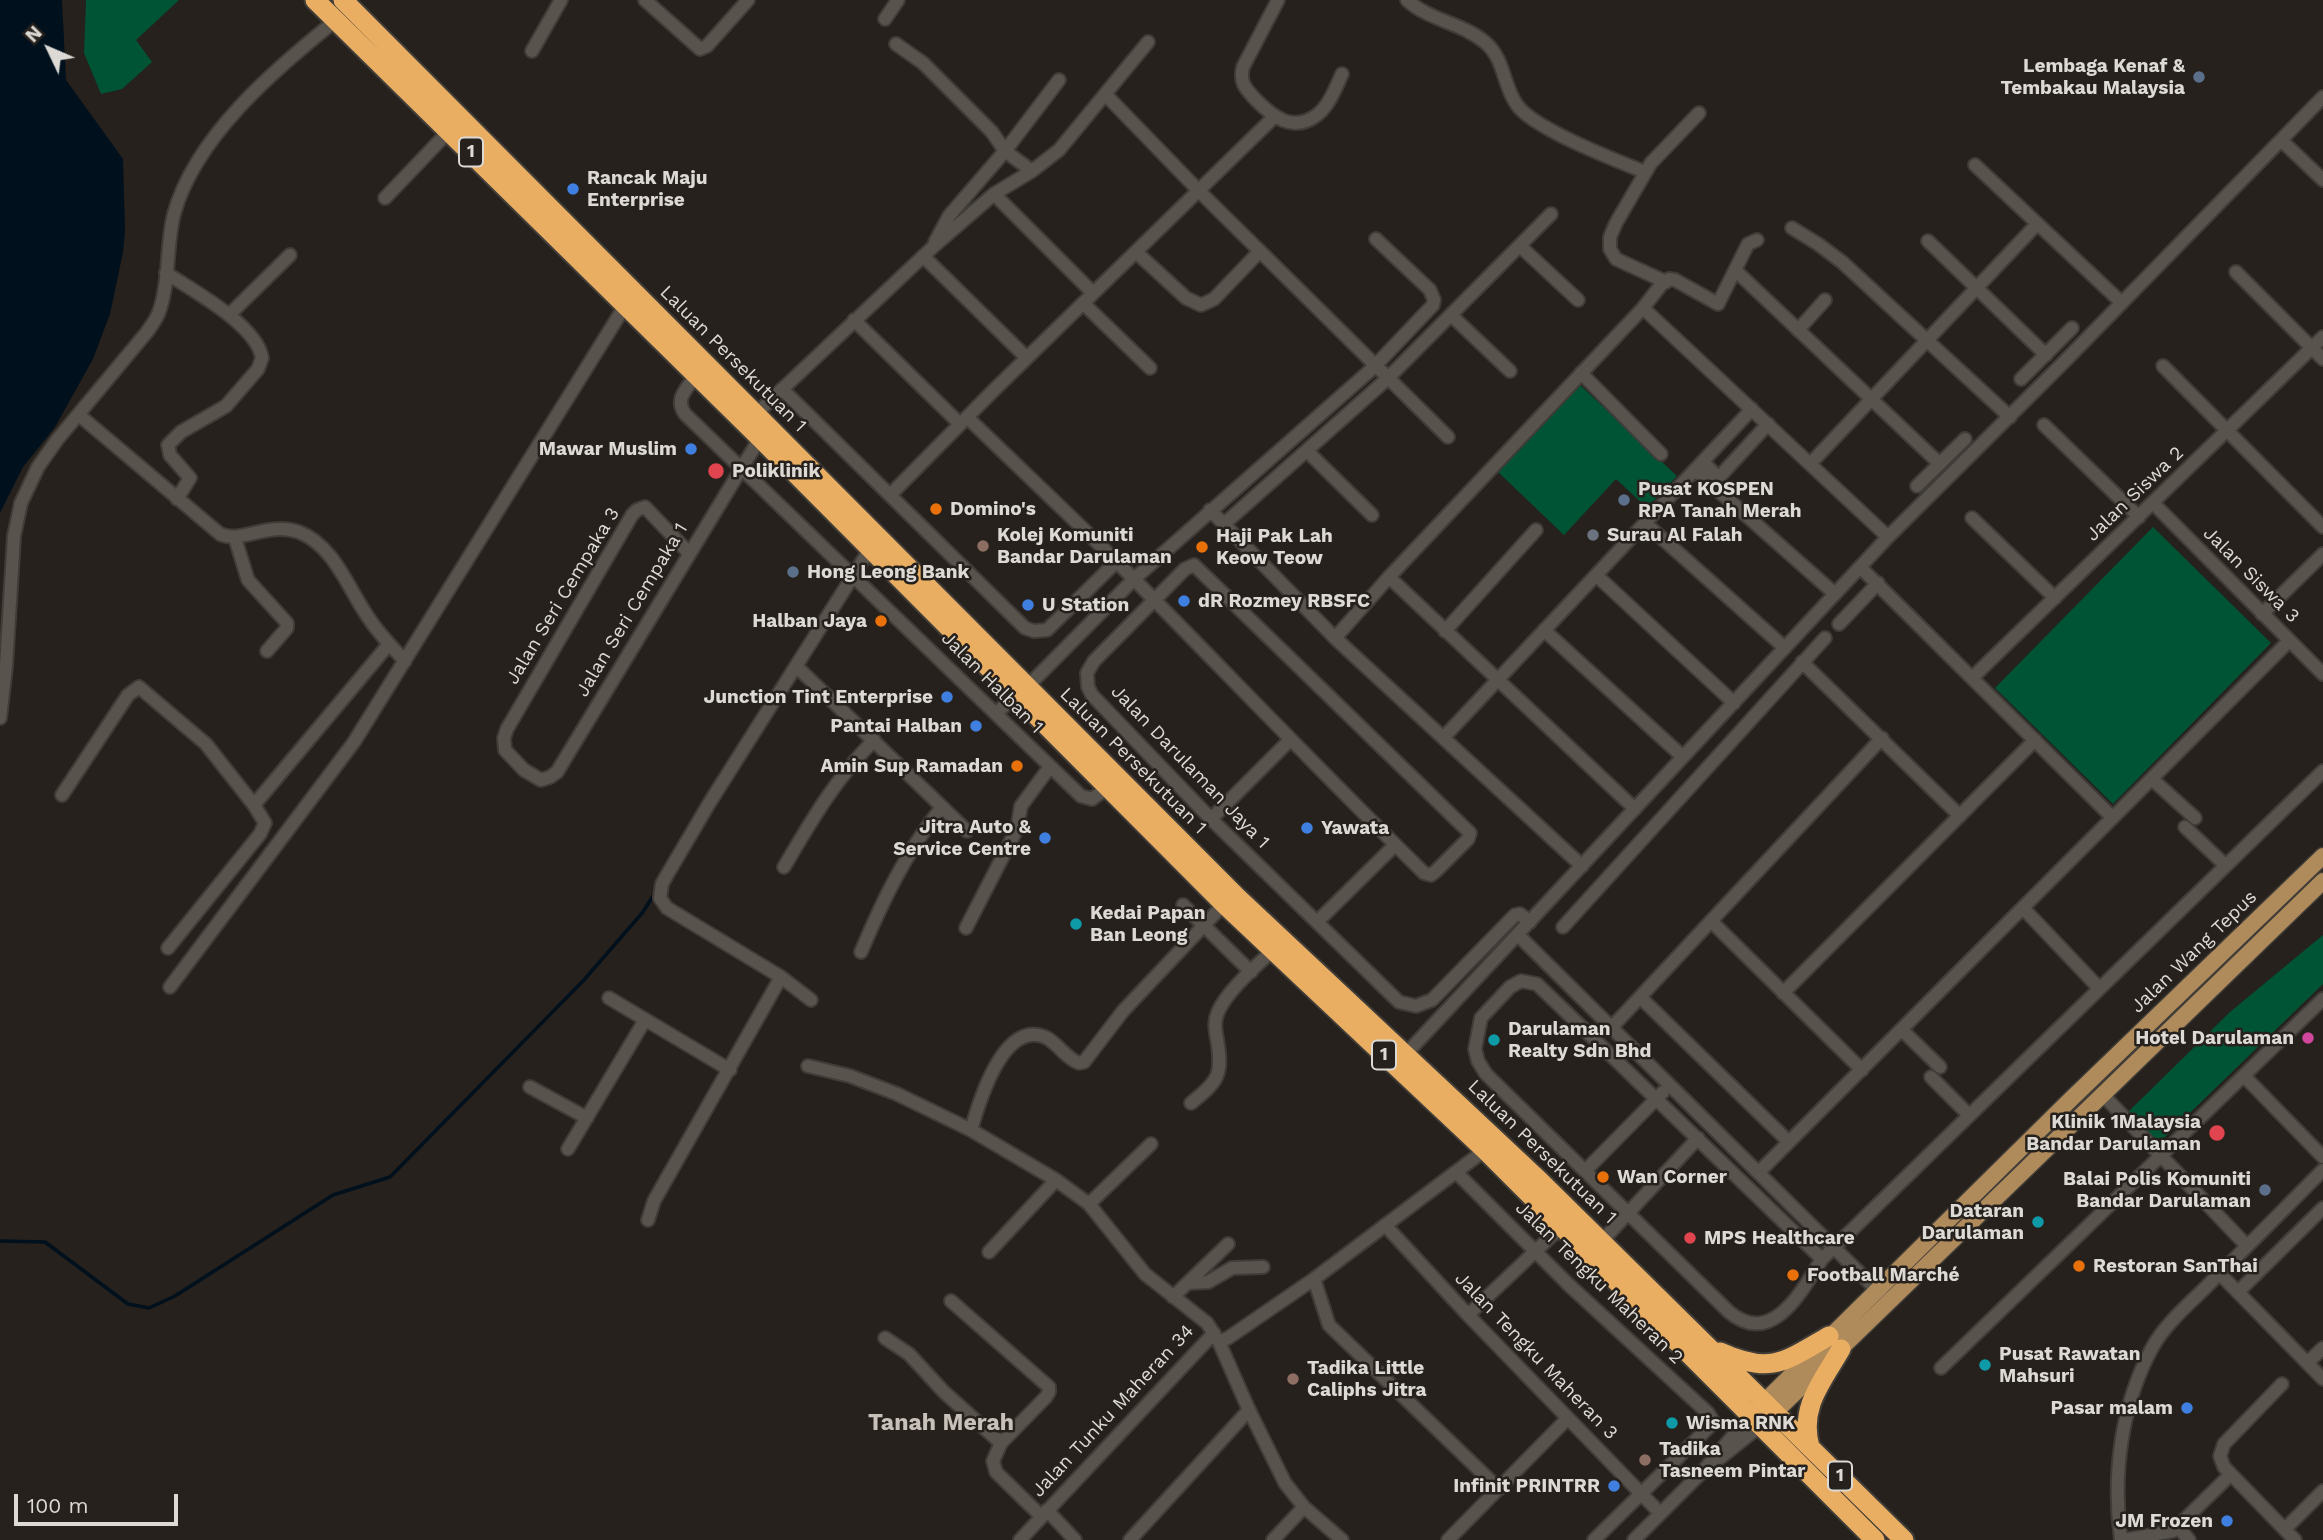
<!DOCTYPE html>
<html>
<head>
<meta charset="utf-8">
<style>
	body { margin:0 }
	#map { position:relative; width:2323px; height:1540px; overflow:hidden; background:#26211c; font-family:"Work Sans",sans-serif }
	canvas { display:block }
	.north { position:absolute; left:14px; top:14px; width:70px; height:70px; -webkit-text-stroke:5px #26211c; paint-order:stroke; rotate:314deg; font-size:19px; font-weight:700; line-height:28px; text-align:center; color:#dddad6 }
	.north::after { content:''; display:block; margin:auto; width:24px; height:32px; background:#dddad6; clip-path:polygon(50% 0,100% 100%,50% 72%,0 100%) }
	.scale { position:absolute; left:14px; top:1494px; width:164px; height:32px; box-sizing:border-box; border:4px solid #dddad6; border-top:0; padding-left:9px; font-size:21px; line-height:24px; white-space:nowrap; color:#dddad6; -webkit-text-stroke:5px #26211c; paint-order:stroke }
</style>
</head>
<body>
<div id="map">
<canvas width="2323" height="1540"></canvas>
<div class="north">N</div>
<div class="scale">100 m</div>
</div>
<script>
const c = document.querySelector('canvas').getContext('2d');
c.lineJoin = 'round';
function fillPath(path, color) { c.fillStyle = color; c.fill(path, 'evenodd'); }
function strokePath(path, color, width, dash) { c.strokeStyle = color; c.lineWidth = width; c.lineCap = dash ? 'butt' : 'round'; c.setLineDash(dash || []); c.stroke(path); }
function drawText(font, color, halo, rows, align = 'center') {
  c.font = font + ' "Work Sans",sans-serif'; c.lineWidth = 5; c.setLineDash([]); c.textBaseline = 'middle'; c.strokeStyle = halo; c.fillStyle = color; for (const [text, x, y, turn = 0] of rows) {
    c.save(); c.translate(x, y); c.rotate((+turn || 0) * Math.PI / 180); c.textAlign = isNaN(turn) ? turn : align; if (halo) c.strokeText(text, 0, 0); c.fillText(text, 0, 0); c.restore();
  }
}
const green = new Path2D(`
	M 86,0 L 179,0 L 136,40 L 152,62 L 122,89 L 101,94 L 84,53 Z
	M 1580,385 L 1677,476 L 1647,508 L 1616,479 L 1564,535 L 1498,472 Z
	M 2153,527 L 2271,643 L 2113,804 L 1995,688 Z
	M 2323,935 L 2323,984 L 2164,1138 L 2150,1138 L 2126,1114 L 2230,1012 Z`);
const water = new Path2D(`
	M 0,0 L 62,0 L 66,80 L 123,159 L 125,230 L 123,252 L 110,314 L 93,359 L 55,427 L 23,467 L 0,513 Z`);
const stream = new Path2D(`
	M 0,1241 L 45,1242 L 128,1304 L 149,1308 L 175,1296 L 333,1195 L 390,1177 L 583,981 L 643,912 L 653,896`);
const minor = new Path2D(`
	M 645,0 L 700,49 L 707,46 L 748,0
	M 1278,0 L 1243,67 C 1239,83 1246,89 1256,100 C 1273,117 1293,133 1317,115 C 1329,106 1336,87 1342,74
	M 1407,0 C 1430,21 1463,23 1486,43 C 1505,60 1503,86 1517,105 C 1534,129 1615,160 1645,172
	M 885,19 L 898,0
	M 896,44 L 923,63 L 992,132 L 1005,151 L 1032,171
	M 532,51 L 561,0
	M 1105,94 L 1199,191 L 1448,437
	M 2281,140 L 2323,180
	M 1975,165 L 2122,303
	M 994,194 L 1093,293
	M 385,198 L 449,131
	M 1792,228 L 1818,244 L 1842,262 L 2010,417
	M 1928,241 L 2046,355
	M 935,242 L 949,216 L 1005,151 L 1059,80
	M 1520,246 L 1578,300
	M 1136,252 L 1186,298 L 1201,305 L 1214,299 L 1260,251
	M 923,256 L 1027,358
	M 1735,270 L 1940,464
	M 2236,272 L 2323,359
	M 166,273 C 192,290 257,325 262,358 L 258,369 L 226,406 L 181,432 L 168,445 L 170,455 L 190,478 L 177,499
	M 1666,282 L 1616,259 L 1610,249 L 1610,237 L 1616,223 L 1651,163 L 1699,113
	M 1083,303 L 1150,368
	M 1643,308 L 1888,537
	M 230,314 L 290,255
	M 1452,316 L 1510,371
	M 854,320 L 960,424
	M 1798,330 L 1825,300
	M 2163,366 L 2323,527
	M 1581,373 L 1661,454
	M 696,376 C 687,388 674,399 685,414 L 1081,796 L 1092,799 L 1107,788
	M 2021,379 L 2072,328
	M 782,389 L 1025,628 L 1034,631 L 1047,630 L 1116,562
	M 757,413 L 934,246 L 994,194 L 1032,171 L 1059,150 L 1148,42
	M 79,415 L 220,534 C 241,544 268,521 299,532 C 335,546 349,591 370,620 C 380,635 393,648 405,661
	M 967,417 C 1017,466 1069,514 1119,564 C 1221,667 1321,772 1424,873 L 1431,875 L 1436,871 L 1468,839 L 1470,833 L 1194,565 L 1185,569 L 1094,661 L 1087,673 L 1088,687 L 1092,695 L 1211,819 L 1399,1002 L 1416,1006 L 1432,1000 L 1515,915 L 1520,914 L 1530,922
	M 2044,425 L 2139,517
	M 1307,451 L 1372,515
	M 1703,462 L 1716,475 L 1721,475 L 1768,424
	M 1810,464 L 2037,224
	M 1695,470 L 1835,594
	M 1917,486 L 1965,439
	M 890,495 L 994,390 L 1274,117
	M 2153,503 L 2323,674
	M 1210,510 L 1335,638 L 1582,866
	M 1972,518 L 2055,598
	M 1645,523 L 1785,648
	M 1224,524 L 1387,379 L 1551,214
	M 235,538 L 248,580 L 287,623 L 287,628 L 267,651
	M 689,553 L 645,507 L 637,510 L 632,515 L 507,729 L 504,738 L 505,750 L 524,770 L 541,780 L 550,777 L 557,772 L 760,438
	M 1860,567 L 2112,817
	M 1596,575 L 1734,703
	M 1389,577 L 1635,809
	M 2262,614 L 2323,554
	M 1839,624 L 1878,583
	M 1544,630 L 1683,757
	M 1445,631 L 1536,530
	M 1335,638 L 1389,577 L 1643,308 L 1661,285 L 1669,279 L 1675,280 L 1718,304 L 1748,244 L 1757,240
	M 1802,662 L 1960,816
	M 796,666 L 967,831
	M 1973,677 L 2323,337
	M 996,713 L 1026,688 L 1134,579 L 1374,367 L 1433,305 L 1434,300 L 1430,290 L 1376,239
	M 0,718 L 6,666 L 14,536 L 21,503 L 38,467 L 57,440 L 147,332 C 152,325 158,317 160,309 C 170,279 166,245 174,214 C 195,137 275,69 335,21
	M 1444,737 L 1752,409
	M 2152,779 L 2195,818
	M 62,795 L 128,695 L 139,687 L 206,744 L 254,805
	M 1211,819 L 1290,740
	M 2185,827 L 2225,865
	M 784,867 C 813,818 834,781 874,740
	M 1183,905 L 1251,972
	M 2023,908 L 2099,988
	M 1711,921 L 1862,1070
	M 1317,922 L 1395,845
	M 1563,927 L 1825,638
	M 966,928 L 1017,829 L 1021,806 L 1049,768
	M 1518,935 L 1888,1301
	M 168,948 L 260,834 L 265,823 L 254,805 L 389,644
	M 861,952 C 883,900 906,852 942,807
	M 170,987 L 354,742 L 628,301
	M 1783,993 L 2035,740
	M 1640,997 L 1789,1142
	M 609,998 L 730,1070
	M 811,1000 L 781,977 L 667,908 L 660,898 L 662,884 L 667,875 L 710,802 L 870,549
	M 1612,1027 L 1882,738
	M 1902,1030 L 1940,1067
	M 1406,1054 L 1888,537 L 2063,363 L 2323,97
	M 808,1066 L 850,1076 L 897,1094 L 971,1130 L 1056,1180 L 1089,1204 L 1145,1274 L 1207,1323 L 1219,1342 L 1249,1410 L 1285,1483 L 1304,1507 L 1342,1540
	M 2244,1076 L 2323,1157
	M 1931,1077 L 1969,1115
	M 530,1087 L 587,1118
	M 2104,1096 L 2247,1246
	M 1191,1103 C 1219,1081 1223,1074 1217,1039 C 1215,1029 1214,1021 1218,1012 C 1227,991 1255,967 1272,951
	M 971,1130 C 979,1102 1003,1020 1045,1037 C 1058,1043 1065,1058 1079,1063 L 1084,1062 L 1123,1011 L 1224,904
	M 568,1149 L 645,1020
	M 1585,1171 L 1663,1092
	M 1759,1172 L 2289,641
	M 1457,1173 L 1569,1285 L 1708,1413 L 1713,1421 L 1712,1424 L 1594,1540
	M 1089,1204 L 1151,1144
	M 648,1220 L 654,1201 L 781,977
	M 1385,1225 L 1468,1315 L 1660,1513
	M 1602,1241 L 1698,1138
	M 989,1252 L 1056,1180
	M 1822,1259 L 1537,984 L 1521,981 L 1510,987 L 1481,1018 L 1475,1049 L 1478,1061 L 1486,1074 L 1729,1312 C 1773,1348 1802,1290 1822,1259 L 2323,771
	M 2220,1274 L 2323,1379
	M 1314,1279 L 1329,1325 L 1499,1489
	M 1188,1283 L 1208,1282 L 1232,1268 L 1263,1267
	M 2238,1292 L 2323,1208
	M 1173,1297 L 1228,1244
	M 951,1301 L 1049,1387 L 1049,1392 L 1046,1397 L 1001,1443 L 993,1461 L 996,1472 L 1041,1516
	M 1468,1315 L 1561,1227
	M 885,1338 L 909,1354 L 944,1392 L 1001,1443
	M 1219,1342 L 1228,1338 L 1314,1279 L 1485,1150
	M 2307,1363 L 2323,1348
	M 1941,1368 L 2323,999
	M 2282,1384 L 2224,1444 L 2220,1456 L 2224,1467 L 2295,1540
	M 1720,1458 L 1760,1426
	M 1047,1510 L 1075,1540
	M 2178,1527 L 2189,1540
	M 2285,1529 L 2323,1491
	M 1020,1540 L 1214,1333
	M 1130,1540 L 1249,1410
	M 1273,1540 L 1304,1507
	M 1448,1540 L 1568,1418
	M 1634,1540 L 1703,1471 L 1750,1416
	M 2121,1540 C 2112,1476 2121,1405 2152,1348 C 2166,1322 2193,1301 2213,1280 C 2250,1244 2286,1207 2323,1170
	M 2124,1540 L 2173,1531 L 2226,1479`);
const major = new Path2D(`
	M 1757,1409 L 2067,1103 L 2323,856
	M 1767,1420 L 2323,881`);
const highway = new Path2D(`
	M 315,0 L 760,438 L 1224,904 L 1485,1150 L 1875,1540
	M 343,0 L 1238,898 L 1541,1182 L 1904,1540
	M 1720,1352 C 1771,1375 1784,1362 1829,1336
	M 1810,1447 C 1799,1407 1822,1382 1841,1349`);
const markers = [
	[2199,77,7,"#5c6f8a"],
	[573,189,7,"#3f7fe0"],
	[691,449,7,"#3f7fe0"],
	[716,471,9,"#e0444e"],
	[1624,500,7,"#5c6f8a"],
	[936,509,7,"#e8710a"],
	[1593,535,7,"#6b7280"],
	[983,546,7,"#8d6e63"],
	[1202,547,7,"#e8710a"],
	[793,572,7,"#5c6f8a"],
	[1184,601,7,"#3f7fe0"],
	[1028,605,7,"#3f7fe0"],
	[881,621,7,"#e8710a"],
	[947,697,7,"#3f7fe0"],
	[976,726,7,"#3f7fe0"],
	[1017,766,7,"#e8710a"],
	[1307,828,7,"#3f7fe0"],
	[1045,838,7,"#3f7fe0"],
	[1076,924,7,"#0f9aa8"],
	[2308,1038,7,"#d1479c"],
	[1494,1040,7,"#0f9aa8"],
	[2217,1133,9,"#e0444e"],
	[1603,1177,7,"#e8710a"],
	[2265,1190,7,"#5c6f8a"],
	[2038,1222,7,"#0f9aa8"],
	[1690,1238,7,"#e0444e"],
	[2079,1266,7,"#e8710a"],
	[1793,1275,7,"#e8710a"],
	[1985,1365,7,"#0f9aa8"],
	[1293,1379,7,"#8d6e63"],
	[2187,1408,7,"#3f7fe0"],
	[1672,1423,7,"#0f9aa8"],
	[1645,1460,7,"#8d6e63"],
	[1614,1486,7,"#3f7fe0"],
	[2227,1521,7,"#3f7fe0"]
];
const shields = [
	[471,152,24],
	[1384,1055,24],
	[1840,1476,24]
];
const shieldNames = [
	["1",471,152],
	["1",1384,1055],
	["1",1840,1476]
];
const poiNames = [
	["Lembaga Kenaf &",2185,66,"right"],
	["Tembakau Malaysia",2185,88,"right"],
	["Rancak Maju",587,178],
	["Enterprise",587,200],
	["Mawar Muslim",677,449,"right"],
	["Poliklinik",732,471],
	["Pusat KOSPEN",1638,489],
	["RPA Tanah Merah",1638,511],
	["Domino's",950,509],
	["Kolej Komuniti",997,535],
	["Bandar Darulaman",997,557],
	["Surau Al Falah",1607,535],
	["Haji Pak Lah",1216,536],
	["Keow Teow",1216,558],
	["Hong Leong Bank",807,572],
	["dR Rozmey RBSFC",1198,601],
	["U Station",1042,605],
	["Halban Jaya",867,621,"right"],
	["Junction Tint Enterprise",933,697,"right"],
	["Pantai Halban",962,726,"right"],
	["Amin Sup Ramadan",1003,766,"right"],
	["Jitra Auto &",1031,827,"right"],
	["Service Centre",1031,849,"right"],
	["Yawata",1321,828],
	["Kedai Papan",1090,913],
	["Ban Leong",1090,935],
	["Darulaman",1508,1029],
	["Realty Sdn Bhd",1508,1051],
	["Hotel Darulaman",2294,1038,"right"],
	["Klinik 1Malaysia",2201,1122,"right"],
	["Bandar Darulaman",2201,1144,"right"],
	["Wan Corner",1617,1177],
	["Balai Polis Komuniti",2251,1179,"right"],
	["Bandar Darulaman",2251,1201,"right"],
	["Dataran",2024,1211,"right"],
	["Darulaman",2024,1233,"right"],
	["MPS Healthcare",1704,1238],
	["Restoran SanThai",2093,1266],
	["Football Marché",1807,1275],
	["Pusat Rawatan",1999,1354],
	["Mahsuri",1999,1376],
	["Tadika Little",1307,1368],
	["Caliphs Jitra",1307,1390],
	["Pasar malam",2173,1408,"right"],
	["Wisma RNK",1686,1423],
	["Tadika",1659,1449],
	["Tasneem Pintar",1659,1471],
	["Infinit PRINTRR",1600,1486,"right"],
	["JM Frozen",2213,1521,"right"]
];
const streetNames = [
	["Laluan Persekutuan 1",733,359,45],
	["Jalan Siswa 2",2135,494,-44],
	["Jalan Siswa 3",2251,575,45],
	["Jalan Seri Cempaka 3",563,596,-59],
	["Jalan Seri Cempaka 1",632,610,-59],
	["Jalan Halban 1",992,683,45],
	["Laluan Persekutuan 1",1133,761,45],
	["Jalan Darulaman Jaya 1",1190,767,46],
	["Jalan Wang Tepus",2194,952,-44],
	["Laluan Persekutuan 1",1542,1152,44],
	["Jalan Tengku Maheran 2",1599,1283,44],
	["Jalan Tengku Maheran 3",1536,1356,46],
	["Jalan Tunku Maheran 34",1113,1411,-47]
];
const quarterNames = [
	["Tanah Merah",941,1423]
];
fillPath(green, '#005436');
fillPath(water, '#00101d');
strokePath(stream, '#00101d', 3.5);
strokePath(minor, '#403c38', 16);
strokePath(major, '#403c38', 19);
strokePath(highway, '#403c38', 23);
strokePath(minor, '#58534d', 12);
strokePath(major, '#af8a5a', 16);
strokePath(highway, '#e9ae62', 19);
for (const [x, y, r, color] of markers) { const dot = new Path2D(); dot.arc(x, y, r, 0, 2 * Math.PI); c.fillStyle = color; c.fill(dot); strokePath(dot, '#26211c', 2.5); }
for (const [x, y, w] of shields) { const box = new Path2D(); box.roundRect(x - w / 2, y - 14.5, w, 29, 5); c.fillStyle = '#26211c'; c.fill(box); strokePath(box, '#dddad6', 2); }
drawText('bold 18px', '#dddad6', null, shieldNames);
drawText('bold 19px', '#dddad6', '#26211c', poiNames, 'left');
drawText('19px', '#dddad6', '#26211c', streetNames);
drawText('bold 23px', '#c8c1ba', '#26211c', quarterNames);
</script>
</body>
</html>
